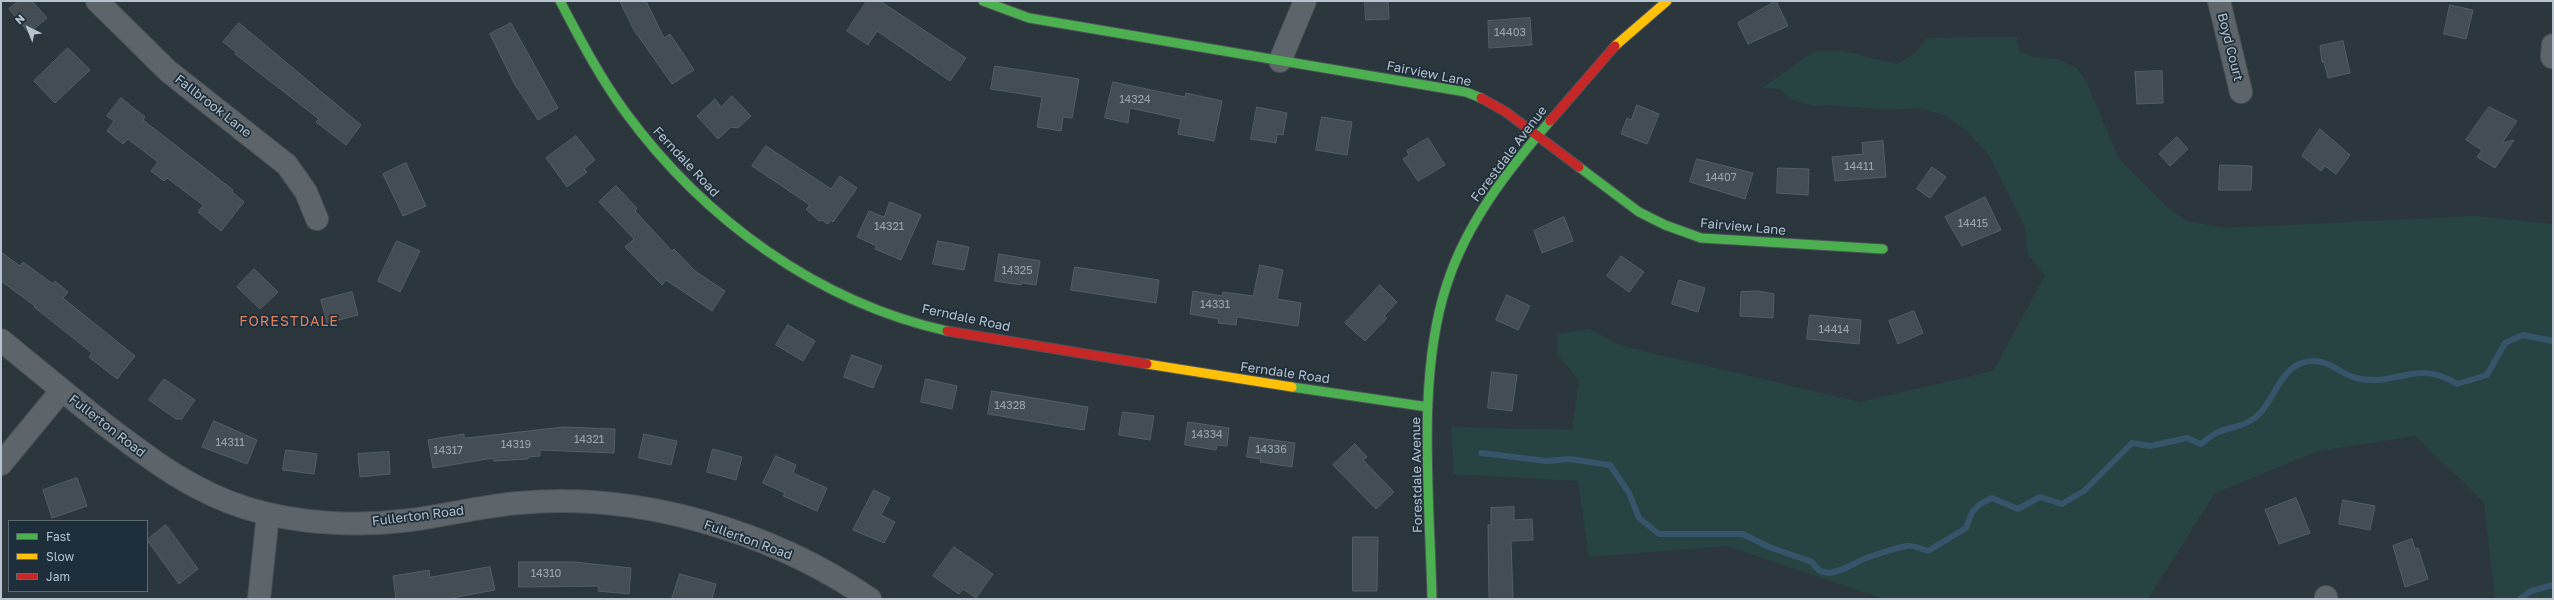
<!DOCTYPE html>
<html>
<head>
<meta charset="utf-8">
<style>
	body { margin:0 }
	#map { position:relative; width:2554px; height:600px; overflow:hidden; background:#2c373d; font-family:"Golos Text",sans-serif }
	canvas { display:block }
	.frame { position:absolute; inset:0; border:2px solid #b7c3ce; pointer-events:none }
	.legend { position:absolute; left:8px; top:520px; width:140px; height:72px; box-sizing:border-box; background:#1e2e3a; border:1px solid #5b6a75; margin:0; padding:5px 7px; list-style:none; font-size:12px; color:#b7c3ce }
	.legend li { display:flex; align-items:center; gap:8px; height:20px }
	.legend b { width:20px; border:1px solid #5b6a75 }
	.north { position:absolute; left:8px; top:8px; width:40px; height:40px; -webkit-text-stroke:3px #1e2e3a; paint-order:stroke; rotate:317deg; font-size:11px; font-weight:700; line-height:16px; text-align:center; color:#b7c3ce }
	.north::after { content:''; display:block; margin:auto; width:14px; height:18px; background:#b7c3ce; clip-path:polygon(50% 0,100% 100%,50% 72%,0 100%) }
</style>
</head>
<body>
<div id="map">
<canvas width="2554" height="600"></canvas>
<div class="frame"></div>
<ul class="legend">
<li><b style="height:5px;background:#4caf50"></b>Fast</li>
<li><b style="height:5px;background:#ffc107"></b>Slow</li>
<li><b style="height:5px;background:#c62828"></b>Jam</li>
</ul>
<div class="north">N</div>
</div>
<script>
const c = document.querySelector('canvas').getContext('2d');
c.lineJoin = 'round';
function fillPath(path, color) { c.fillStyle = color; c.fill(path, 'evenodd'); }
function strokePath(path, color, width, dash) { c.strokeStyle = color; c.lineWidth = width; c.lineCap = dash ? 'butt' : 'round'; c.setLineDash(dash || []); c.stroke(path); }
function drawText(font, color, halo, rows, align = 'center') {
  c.font = font + ' "Golos Text",sans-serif'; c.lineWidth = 3.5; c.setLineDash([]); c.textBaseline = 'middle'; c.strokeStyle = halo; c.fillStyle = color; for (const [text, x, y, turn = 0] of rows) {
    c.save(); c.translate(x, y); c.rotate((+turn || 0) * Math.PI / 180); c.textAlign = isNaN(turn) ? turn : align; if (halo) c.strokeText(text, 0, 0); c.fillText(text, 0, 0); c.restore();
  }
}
const green = new Path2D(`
	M 2017,37 L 2019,51 L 2033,57 L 2057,59 L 2076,67 L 2086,81 L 2119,159 L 2167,207 L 2187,221 L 2225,228 L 2474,216 L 2553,224 L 2553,599 L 2495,599 L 2484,502 L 2415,436 L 2318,451 L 2215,493 L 2148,599 L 1884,599 L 1727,546 L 1589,557 L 1578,481 L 1454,474 L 1451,427 L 1572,430 L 1579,380 L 1557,354 L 1557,334 L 1590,329 L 1618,345 L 1860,402 L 1993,371 L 2045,276 L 2028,254 L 2025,228 L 1990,157 L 1967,131 L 1944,115 L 1918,108 L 1888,110 L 1832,105 L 1813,106 L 1791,99 L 1780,89 L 1762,88 L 1815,51 L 1843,51 L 1897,64 L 1913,55 L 1928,38 Z`);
const stream = new Path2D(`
	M 1481,453 L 1547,461 L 1570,459 L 1610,465 L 1629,493 L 1639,518 L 1659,534 L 1743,534 L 1769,547 L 1812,562 C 1825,586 1851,563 1869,557 C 1881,553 1895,548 1907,546 C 1913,545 1922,549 1928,551 L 1966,528 L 1972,512 L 1980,504 L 1992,498 L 2018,509 L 2040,497 L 2062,504 L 2084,491 L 2132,443 L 2150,446 L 2187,438 L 2201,444 C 2206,440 2211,436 2216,433 C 2232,426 2248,427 2262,411 C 2275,395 2283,367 2305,362 C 2329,357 2339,374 2356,378 C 2393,388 2419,358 2457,384 L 2487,375 L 2505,343 L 2523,335 L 2553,341
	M 2520,599 L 2531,591 L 2553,585`);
const building = new Path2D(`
	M 19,1 L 32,1 L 47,18 L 29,33 L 9,9 Z
	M 620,1 L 646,1 L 664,38 L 670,34 L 694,70 L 672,84 L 634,30 Z
	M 867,1 L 880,1 L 966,58 L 950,81 L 877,31 L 868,45 L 847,31 Z
	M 1365,1 L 1388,1 L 1389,19 L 1366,20 Z
	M 1776,1 L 1788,26 L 1748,44 L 1738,23 Z
	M 2450,5 L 2473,10 L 2466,39 L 2444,34 Z
	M 1530,18 L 1532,45 L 1489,48 L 1488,21 Z
	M 239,23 L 361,125 L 346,145 L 316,122 L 319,119 L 235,54 L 236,52 L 223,42 Z
	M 511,23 L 558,108 L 538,120 L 514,83 L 490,34 Z
	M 2343,41 L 2350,73 L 2328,78 L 2324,62 L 2322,62 L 2320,46 Z
	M 68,48 L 90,70 L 55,103 L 34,81 Z
	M 995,66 L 1079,79 L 1072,118 L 1063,117 L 1061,131 L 1037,127 L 1042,97 L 991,89 Z
	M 2162,71 L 2163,103 L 2137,104 L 2135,72 Z
	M 1113,82 L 1185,97 L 1186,93 L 1222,101 L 1214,141 L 1178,134 L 1181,119 L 1130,108 L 1128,123 L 1105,118 Z
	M 732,96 L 751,116 L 738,128 L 731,127 L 718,139 L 697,116 L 715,99 L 721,107 Z
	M 121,98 L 145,117 L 143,120 L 233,190 L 232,192 L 244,202 L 221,231 L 198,212 L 203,205 L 167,178 L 164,181 L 151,171 L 158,162 L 128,139 L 123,144 L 107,131 L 114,121 L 107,116 Z
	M 1637,105 L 1659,114 L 1647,144 L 1621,134 L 1627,118 L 1631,120 Z
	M 1257,107 L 1287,113 L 1283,135 L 1277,134 L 1276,143 L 1251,139 Z
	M 2489,107 L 2517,121 L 2502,143 L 2514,140 L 2495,168 L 2477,157 L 2482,150 L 2466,140 Z
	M 1322,117 L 1352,122 L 1347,155 L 1316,150 Z
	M 2320,129 L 2350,155 L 2336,174 L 2325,166 L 2321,171 L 2302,156 Z
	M 576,136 L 595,160 L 584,169 L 587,172 L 567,187 L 546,158 Z
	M 2177,137 L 2188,149 L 2170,166 L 2159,154 Z
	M 1428,138 L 1445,165 L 1418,181 L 1403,159 L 1409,155 L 1407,151 Z
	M 1883,141 L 1886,177 L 1835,181 L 1832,157 L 1863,154 L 1862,143 Z
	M 766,146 L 831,189 L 840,176 L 857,188 L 833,222 L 831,220 L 828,224 L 822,220 L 819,221 L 806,209 L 810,205 L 752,166 Z
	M 1697,159 L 1753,173 L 1745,199 L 1690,182 Z
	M 406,163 L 426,206 L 403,216 L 383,174 Z
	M 2220,165 L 2252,166 L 2251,190 L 2219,190 Z
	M 1932,167 L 1946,177 L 1930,198 L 1917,189 Z
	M 1778,168 L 1809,169 L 1808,195 L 1777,193 Z
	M 616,186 L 637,208 L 635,211 L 672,251 L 674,249 L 695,271 L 725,291 L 712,311 L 666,280 L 662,285 L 625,247 L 634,239 L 599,202 Z
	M 1985,197 L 2001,230 L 1962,246 L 1945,217 Z
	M 890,202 L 921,215 L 901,260 L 875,249 L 877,246 L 857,237 L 869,211 L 884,217 Z
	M 1564,217 L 1573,241 L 1542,253 L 1534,231 Z
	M 397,241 L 420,251 L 400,292 L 378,281 Z
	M 938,241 L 969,247 L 964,270 L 933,264 Z
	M 1,252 L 20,266 L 23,262 L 53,284 L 55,281 L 68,292 L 63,298 L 135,356 L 117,379 L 89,357 L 92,353 L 34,307 L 35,306 L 1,281 Z
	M 999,254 L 1040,261 L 1036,285 L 1022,283 L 1021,285 L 995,281 Z
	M 1621,256 L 1644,272 L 1629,292 L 1607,276 Z
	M 1260,265 L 1283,270 L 1277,299 L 1301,303 L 1298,326 L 1237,317 L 1236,325 L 1218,323 L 1219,319 L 1190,314 L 1193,291 L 1222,296 L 1223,292 L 1253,296 Z
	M 1075,267 L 1159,280 L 1156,303 L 1071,290 Z
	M 254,269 L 278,292 L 260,309 L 237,287 Z
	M 1679,280 L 1705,288 L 1698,312 L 1672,304 Z
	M 1380,285 L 1397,302 L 1384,316 L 1387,318 L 1365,341 L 1345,323 Z
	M 1758,291 L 1774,294 L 1773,318 L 1740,316 L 1741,292 Z
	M 352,292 L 358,315 L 327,323 L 321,300 Z
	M 1507,295 L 1530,306 L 1518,330 L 1496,320 Z
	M 1914,311 L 1923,333 L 1898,344 L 1889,321 Z
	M 1810,315 L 1861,320 L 1859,344 L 1807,339 Z
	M 788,325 L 815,341 L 803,361 L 776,345 Z
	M 852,355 L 882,366 L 873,388 L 844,377 Z
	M 1492,372 L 1517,375 L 1512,411 L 1488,408 Z
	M 164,379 L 195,400 L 182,419 L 176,419 L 149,400 Z
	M 926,379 L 957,386 L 952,409 L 921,402 Z
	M 992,391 L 1088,407 L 1084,430 L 988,414 Z
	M 1123,412 L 1154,416 L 1150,440 L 1119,435 Z
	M 214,421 L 257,440 L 247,464 L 202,447 Z
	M 1188,422 L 1229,428 L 1227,446 L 1217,445 L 1216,450 L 1185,445 Z
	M 564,427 L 615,429 L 614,453 L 540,450 L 540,456 L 528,457 L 528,459 L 494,461 L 493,458 L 433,468 L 428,440 L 464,434 L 464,438 Z
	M 644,434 L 677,441 L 671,465 L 639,458 Z
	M 1250,437 L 1295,443 L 1292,467 L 1260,462 L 1261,459 L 1247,457 Z
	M 1355,444 L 1367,457 L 1363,460 L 1394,492 L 1376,509 L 1333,465 Z
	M 713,449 L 742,457 L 736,480 L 707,472 Z
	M 286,450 L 317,454 L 314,474 L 283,470 Z
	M 389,452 L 390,474 L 360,477 L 358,454 Z
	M 776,456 L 796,465 L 793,473 L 827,488 L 817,511 L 783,496 L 785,493 L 763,483 Z
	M 77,478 L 87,506 L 52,518 L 43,490 Z
	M 874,490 L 890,498 L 881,515 L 895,522 L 884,543 L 853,530 Z
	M 2296,498 L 2310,533 L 2279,544 L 2265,510 Z
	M 2343,500 L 2375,506 L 2370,530 L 2339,524 Z
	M 1514,507 L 1514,520 L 1532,519 L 1533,540 L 1511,541 L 1513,599 L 1489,599 L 1488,525 L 1491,525 L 1491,508 Z
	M 166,525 L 198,569 L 179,584 L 147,540 Z
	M 1353,537 L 1378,537 L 1377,591 L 1353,591 Z
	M 2412,539 L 2415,549 L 2418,548 L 2428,579 L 2405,587 L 2393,546 Z
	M 954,547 L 993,574 L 976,598 L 963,589 L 959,594 L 933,576 Z
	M 519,562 L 574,562 L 631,568 L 629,594 L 598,591 L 599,586 L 519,587 Z
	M 490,567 L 495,590 L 446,599 L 396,599 L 393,576 L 429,570 L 430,577 Z
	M 680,574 L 716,584 L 712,599 L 672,599 Z`);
const street = new Path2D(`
	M 97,1 L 168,71 L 287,165 L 306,192 L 317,219
	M 2219,1 L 2241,92
	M 2552,57 L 2553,45
	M 1280,61 L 1305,1
	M 1,340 C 35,368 69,396 104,424 C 149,458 191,491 246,508 C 298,524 357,527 411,520 C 447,515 483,506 519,503 C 639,492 771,531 870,599
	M 1,464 L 62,390
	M 259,599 L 268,514
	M 2326,599 L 2326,597`);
const fast = new Path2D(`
	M 560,1 C 580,39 600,78 626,113 C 704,219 817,302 947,331
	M 983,1 L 1029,18 L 1466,92 L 1481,98
	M 1579,167 L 1639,212 L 1665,225 L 1701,238 L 1883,249
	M 1292,387 L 1428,407
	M 1432,599 C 1430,502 1416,376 1447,284 C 1467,222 1508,170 1550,121`);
const slow = new Path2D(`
	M 1615,46 L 1667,1
	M 1147,364 L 1292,387`);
const jam = new Path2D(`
	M 1481,98 L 1506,112 L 1579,167
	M 1550,121 L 1615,46
	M 947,331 L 1147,364`);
const numberNames = [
	["14403",1510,33],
	["14324",1135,100],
	["14411",1859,167],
	["14407",1721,178],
	["14415",1973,224],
	["14321",889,227],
	["14325",1017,271],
	["14331",1215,305],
	["14414",1834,330],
	["14328",1010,406],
	["14334",1207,435],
	["14321",589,440],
	["14311",230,443],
	["14319",516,445],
	["14336",1271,450],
	["14317",448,451],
	["14310",546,574]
];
const streetNames = [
	["Boyd Court",2230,47,76],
	["Fairview Lane",1429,74,11],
	["Fallbrook Lane",213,106,38],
	["Forestdale Avenue",1509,154,-53],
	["Ferndale Road",686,162,47],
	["Fairview Lane",1743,227,5],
	["Ferndale Road",966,318,12],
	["Ferndale Road",1285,373,8],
	["Fullerton Road",107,426,38],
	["Forestdale Avenue",1417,475,-91],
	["Fullerton Road",418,516,-7],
	["Fullerton Road",748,540,20]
];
const neighbourhoodNames = [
	["FORESTDALE",289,322]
];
fillPath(green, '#274443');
strokePath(stream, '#36546a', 6);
fillPath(building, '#444d53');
strokePath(building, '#545e65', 1);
strokePath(street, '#4b5258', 24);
strokePath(fast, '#4b5258', 11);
strokePath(slow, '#4b5258', 11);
strokePath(jam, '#4b5258', 11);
strokePath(street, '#5d646a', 22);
strokePath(fast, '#4caf50', 9);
strokePath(slow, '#ffc107', 9);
strokePath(jam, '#c62828', 9);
drawText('11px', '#9aa6af', null, numberNames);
drawText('13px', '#b7c3ce', '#1e2e3a', streetNames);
c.letterSpacing = '1px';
drawText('14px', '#e0825f', '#1e2e3a', neighbourhoodNames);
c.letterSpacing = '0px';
</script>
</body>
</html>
